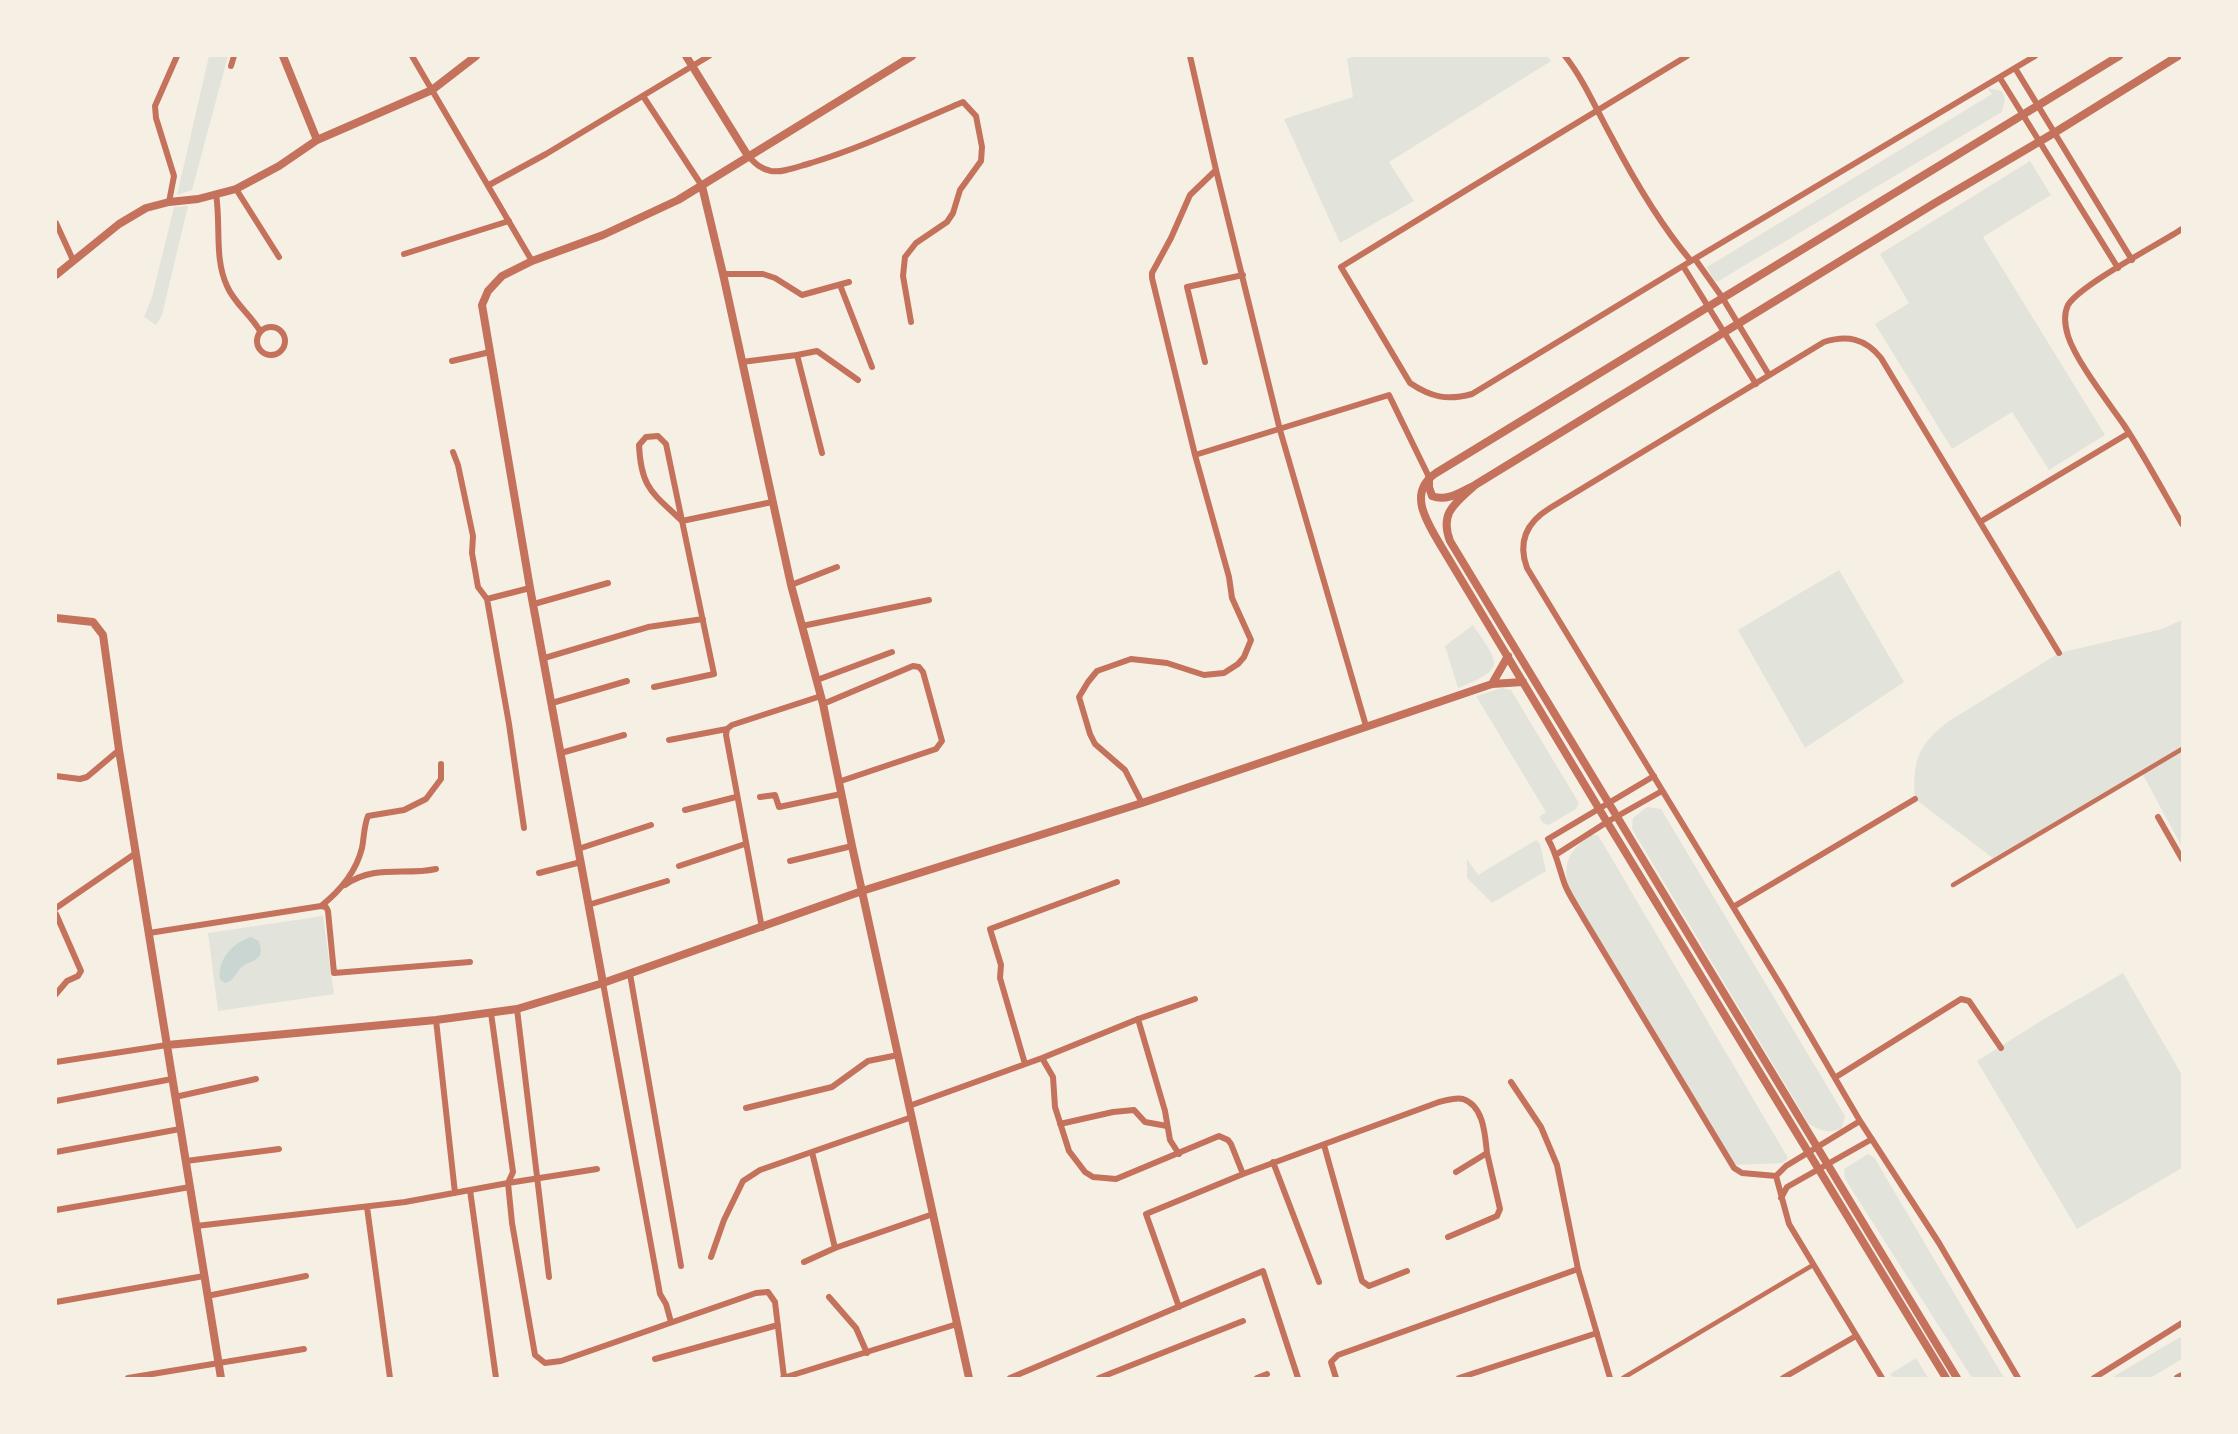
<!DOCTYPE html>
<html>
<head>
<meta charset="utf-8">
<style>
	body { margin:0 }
	#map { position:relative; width:2238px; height:1434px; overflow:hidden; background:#f6efe4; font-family:"Open Sans",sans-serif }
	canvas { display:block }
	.frame { position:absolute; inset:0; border:57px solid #f6efe4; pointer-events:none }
</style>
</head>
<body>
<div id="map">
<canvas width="2238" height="1434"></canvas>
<div class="frame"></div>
</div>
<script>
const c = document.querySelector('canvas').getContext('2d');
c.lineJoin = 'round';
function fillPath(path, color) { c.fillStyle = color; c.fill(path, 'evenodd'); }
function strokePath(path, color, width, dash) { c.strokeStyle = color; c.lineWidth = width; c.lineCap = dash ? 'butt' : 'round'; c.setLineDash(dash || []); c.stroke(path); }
const green = new Path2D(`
	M 209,56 L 228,56 L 192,190 L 177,195 Z
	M 1356,56 L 1547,56 L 1551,61 L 1389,162 L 1414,201 L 1340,243 L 1284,119 L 1353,97 L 1347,59 Z
	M 1987,88 L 2002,91 L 2005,99 L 2002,112 L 1717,282 L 1712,278 L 1707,267 L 1992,94 Z
	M 2030,161 L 2051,195 L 1983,237 L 2105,435 L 2049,470 L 2012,412 L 1952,449 L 1875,324 L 1909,303 L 1880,254 Z
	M 188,206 L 162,315 L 156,325 L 144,317 L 152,297 L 174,207 Z
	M 1839,570 L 1904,682 L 1805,748 L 1738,630 Z
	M 2182,620 L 2182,847 L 2142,773 L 1994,859 L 1915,799 C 1912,762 1918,744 1949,721 L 2059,653 L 2162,629 Z
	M 1473,625 C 1500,665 1507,668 1458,688 L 1445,646 Z
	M 1502,688 L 1511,690 L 1579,803 L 1576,809 L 1549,825 L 1543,823 L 1539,817 L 1546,812 L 1476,696 Z
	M 1647,807 L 1661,809 L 1845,1116 L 1842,1128 C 1829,1134 1821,1131 1809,1124 L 1632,829 L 1633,818 Z
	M 1592,835 L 1598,835 L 1788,1158 L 1783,1163 L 1732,1165 L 1570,895 C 1562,865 1566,852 1592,835 Z
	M 1536,840 L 1540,844 L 1546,871 L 1492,903 L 1467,878 L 1467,859 L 1478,875 Z
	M 323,916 L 334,994 L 218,1011 L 208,933 Z
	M 2123,973 L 2182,1075 L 2182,1168 L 2077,1229 L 1977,1061 L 2044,1019 Z
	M 1868,1154 L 1874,1157 L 2004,1378 L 1972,1378 L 1845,1179 L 1844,1169 Z
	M 2182,1336 L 2182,1359 L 2150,1378 L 2111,1378 Z
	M 1916,1358 L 1928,1378 L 1894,1378 L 1890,1374 Z`);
const water = new Path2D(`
	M 251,937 L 259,941 C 260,946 262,950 260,955 C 256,962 248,962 243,966 C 235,972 235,981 225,983 L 220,979 C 217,959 234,942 251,937 Z`);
const pedestrian = new Path2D(`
	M 1953,885 L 2182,749
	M 1623,1378 L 1813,1265`);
const minor = new Path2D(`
	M 412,56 L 532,261
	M 1190,56 L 1216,170 L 1280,430 L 1366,726
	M 1565,56 C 1584,80 1596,109 1611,136 C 1634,180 1659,223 1691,261 L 1472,394 C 1447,401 1431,397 1410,383 L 1341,267 C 1456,196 1571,126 1687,56
	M 231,66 L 234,56
	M 2015,68 L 2132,260
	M 2000,78 L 2118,268
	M 643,96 L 702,186
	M 748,156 C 755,163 760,169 771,171 C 784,173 799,166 811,163 C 864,147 913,123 963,102 L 976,116 L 982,147 L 981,161 L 960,190 L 953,213 L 947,222 L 916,243 L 905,257 L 903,276 L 911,322
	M 489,185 L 546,154 L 709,56
	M 236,189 L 279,257
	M 216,194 C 221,225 214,258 227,286 C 234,303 251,315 260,331
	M 169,202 L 174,176 L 156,118 L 155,106 L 177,56
	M 56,223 L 73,260
	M 2182,229 C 2159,244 2080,285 2068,305 C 2063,315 2065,326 2068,336 C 2076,361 2108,402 2124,425 C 2145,457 2163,491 2182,524
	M 404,254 L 509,221
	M 1695,259 L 1722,297 L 1769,375
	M 1691,261 L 2035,56
	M 1683,266 L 1756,384
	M 723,274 L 763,274 L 775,278 L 802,295 L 849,282
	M 840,285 L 872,367
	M257 341a14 14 0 1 1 28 0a14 14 0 1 1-28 0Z
	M 797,355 L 822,453
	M 452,361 L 490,352
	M 742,362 L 797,355 L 817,351 L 858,380
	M 1205,362 L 1187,287 L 1243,275
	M 453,452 L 458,465 L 473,536 L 472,553 L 478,587 L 487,599 L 509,724 L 524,828
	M 1195,455 L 1389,395 L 1429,477
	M 682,521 L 772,502
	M 1980,522 L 2129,433
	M 791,585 L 837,567
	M 487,599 L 530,588
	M 534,604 L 608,583
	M 802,626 L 929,600
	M 544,658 L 648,627 L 703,619
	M 817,680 L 892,652
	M 654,687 L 714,674 L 666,444 L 658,436 L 646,437 L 639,445 C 641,489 653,493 682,521
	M 552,703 L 627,681
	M 823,704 L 913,666 L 919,667 L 923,672 L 942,741 L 936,749 L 838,782
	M 727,729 L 726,735 L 762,928
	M 669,740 L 727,729 L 732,725 L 821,696
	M 561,753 L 624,735
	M 56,776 L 80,779 L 87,777 L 119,750
	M 1654,776 L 1548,839 C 1557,854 1559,869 1565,885 C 1570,897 1578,908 1584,919 L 1734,1168 L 1742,1173 L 1776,1176 L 1789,1224 L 1882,1378
	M 760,797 L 775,795 L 779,807 L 841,794
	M 1142,803 L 1125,770 L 1095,744 L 1090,734 L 1079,697 L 1088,682 L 1097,671 L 1131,659 L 1167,663 L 1204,675 L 1224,673 L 1238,664 L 1244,657 L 1251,640 L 1232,598 L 1229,577 L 1195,455 L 1152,278 L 1152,273 L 1171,238 L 1190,195 L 1216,170
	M 685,810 L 736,797
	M 2158,817 L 2182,859
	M 578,849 L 651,825
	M 1557,854 L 1607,822 L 1662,791
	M 790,861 L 852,846
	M 679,866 L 745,844
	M 539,873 L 581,862
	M 345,885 C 375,864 404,876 436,869
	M 588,905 L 667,881
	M 321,906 C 340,891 356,872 362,848 C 364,838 364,825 368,816 L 404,810 L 426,799 L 441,779 L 441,764
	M 1733,907 L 1915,799
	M 56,908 L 136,853
	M 56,914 L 81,971 L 78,976 L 67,981 L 56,994
	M 149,933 L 321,906 L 326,907 L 328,911 L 334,973 L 470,962
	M 630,974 L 681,1266
	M 603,983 L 660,1294 L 666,1304 L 671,1322
	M 517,1009 L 549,1277
	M 491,1013 L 513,1172 L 508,1183 L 512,1223 L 535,1355 L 545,1363 L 561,1361 L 756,1293 L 768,1292 L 775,1302 L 784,1377
	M 1138,1019 L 1165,1111 L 1170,1140 L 1179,1154
	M 436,1020 L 455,1193
	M 1042,1058 L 1053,1077 L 1055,1107 L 1069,1151 L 1085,1172 L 1093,1177 L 1116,1179 L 1219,1136 L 1228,1140 L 1231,1144 L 1243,1174
	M 56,1062 L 167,1045
	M 1025,1064 L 1000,978 L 1001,965 L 990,929 L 1117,882
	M 1836,1077 L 1961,999 L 1969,1001 L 2001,1048
	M 1511,1082 L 1541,1127 L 1557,1165 L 1578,1269 L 1610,1378
	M 175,1097 L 256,1079
	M 56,1101 L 172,1079
	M 909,1106 L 1042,1058 L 1138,1019 L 1195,999
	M 746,1108 L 832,1087 L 868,1061 L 898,1055
	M 1060,1124 L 1113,1112 L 1134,1110 L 1145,1122 L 1167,1126
	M 1324,1145 L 1362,1281 L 1369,1286 L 1407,1271
	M 56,1152 L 180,1129
	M 812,1152 L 835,1248
	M 186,1161 L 279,1149
	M 1273,1162 L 1319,1282
	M 1776,1176 L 1786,1166 L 1860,1121
	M 470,1190 L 496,1378
	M 1781,1198 L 1787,1187 L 1872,1139
	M 367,1207 L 390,1378
	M 56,1210 L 190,1187
	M 196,1226 L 405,1202 L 508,1183 L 597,1169
	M 1448,1237 L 1497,1216 L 1500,1209 L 1487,1153
	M 711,1257 L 724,1220 L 743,1181 L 760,1170 L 912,1117
	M 804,1262 L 835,1248 L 933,1214
	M 207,1296 L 306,1276
	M 829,1297 L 856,1328 L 867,1353
	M 56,1302 L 204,1276
	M 1179,1307 L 1146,1214 L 1243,1174 L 1439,1102 C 1447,1100 1456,1097 1463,1099 C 1484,1106 1485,1135 1487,1153 L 1456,1172
	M 655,1359 L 778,1325
	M 128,1378 L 304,1349
	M 783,1378 L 957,1324
	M 1010,1378 L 1263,1271 L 1298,1378
	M 1099,1378 L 1243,1321
	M 1257,1378 L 1267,1374
	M 1336,1378 L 1331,1362 L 1338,1355 L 1578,1269
	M 1459,1378 L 1597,1333
	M 1783,1378 L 1856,1336
	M 2018,1378 L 1939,1243 L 1860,1121 L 1783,989 L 1527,568 C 1517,541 1527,522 1550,508 L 1824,342 C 1847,335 1865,338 1881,358 L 2059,653
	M 2094,1378 L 2182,1323`);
const tertiary = new Path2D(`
	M 283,56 L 317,140
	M 686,56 L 748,156
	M 702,186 L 723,274 L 791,585 L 823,704 L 852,846 L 969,1378
	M 56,275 L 119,224 L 146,208 L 169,202 L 198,199 L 236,189 L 279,166 L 317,140 L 432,90 L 476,56
	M 1429,478 L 1429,487 L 1432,496 C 1447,502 1461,492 1475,485 L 1935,203 L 2054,133 L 2178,56
	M 1475,485 C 1456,503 1439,512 1450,541 L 1957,1378
	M 56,618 L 93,622 L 103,635 L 119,750 L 221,1378
	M 1492,684 L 1508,656
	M 603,983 L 530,588 L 482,305 L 488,291 L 502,276 L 532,261 L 603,235 L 678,200 L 912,56
	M 167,1045 L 436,1020 L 517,1009 L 603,983 L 862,891 L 1142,803 L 1492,684 L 1523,682
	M 1946,1378 L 1607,822 L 1441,546 C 1428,523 1406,493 1436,473 L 2119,56
	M 2178,1378 L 2182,1376`);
fillPath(green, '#e2e4dc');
fillPath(water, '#c9d6d2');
strokePath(pedestrian, '#c5725c', 4.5);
strokePath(minor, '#c5725c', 6);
strokePath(tertiary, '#c5725c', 8);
</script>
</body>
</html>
